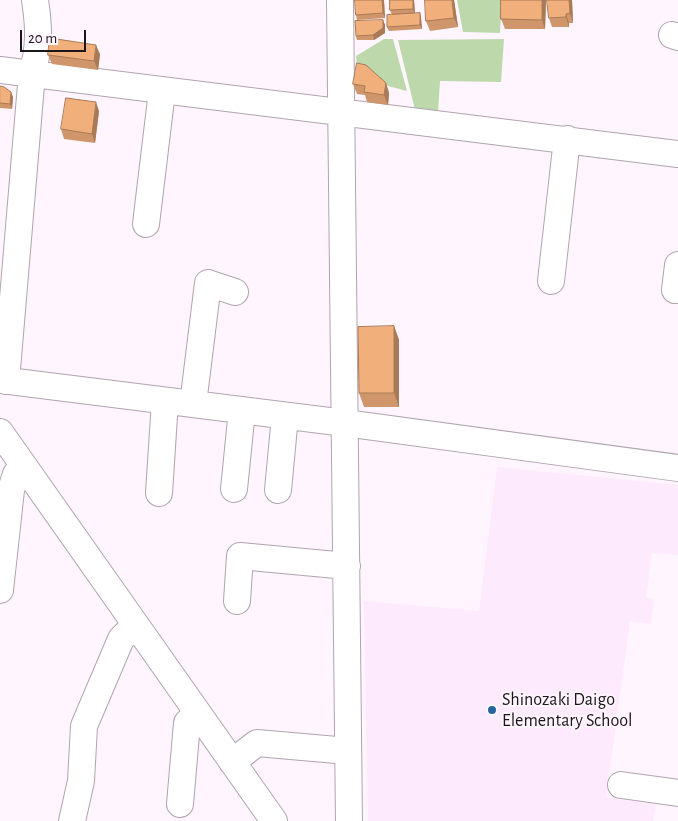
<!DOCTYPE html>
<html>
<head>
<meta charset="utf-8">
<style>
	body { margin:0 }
	#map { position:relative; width:678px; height:821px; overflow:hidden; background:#fff5fe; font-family:"Alegreya Sans",sans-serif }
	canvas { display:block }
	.scale { position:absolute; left:20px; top:30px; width:66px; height:22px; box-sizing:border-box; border:2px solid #1a161a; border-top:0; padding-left:6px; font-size:15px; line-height:18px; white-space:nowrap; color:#1a161a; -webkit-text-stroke:4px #fff5fe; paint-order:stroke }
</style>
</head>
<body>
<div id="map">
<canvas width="678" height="821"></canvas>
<div class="scale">20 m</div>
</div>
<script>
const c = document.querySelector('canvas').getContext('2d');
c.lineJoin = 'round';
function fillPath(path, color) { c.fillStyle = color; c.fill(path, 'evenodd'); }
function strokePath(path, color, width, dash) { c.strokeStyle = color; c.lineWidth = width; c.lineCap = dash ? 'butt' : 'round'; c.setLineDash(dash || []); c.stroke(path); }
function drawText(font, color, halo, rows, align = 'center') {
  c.font = font + ' "Alegreya Sans",sans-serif'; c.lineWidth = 4; c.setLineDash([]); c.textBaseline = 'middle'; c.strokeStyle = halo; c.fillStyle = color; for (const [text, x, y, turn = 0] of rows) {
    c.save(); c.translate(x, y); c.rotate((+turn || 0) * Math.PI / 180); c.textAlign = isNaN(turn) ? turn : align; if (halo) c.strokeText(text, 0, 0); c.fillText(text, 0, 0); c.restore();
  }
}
const built = new Path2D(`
	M 497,467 L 678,485 L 678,555 L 652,553 L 646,598 L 654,599 L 651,624 L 630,621 L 606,797 L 656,805 L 653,821 L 368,821 L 364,601 L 479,611 Z`);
const green = new Path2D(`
	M 457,0 L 502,0 L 500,33 L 463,32 Z
	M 384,39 L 393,39 L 407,91 L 388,86 L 357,66 L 356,56 Z
	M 504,39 L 501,82 L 440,81 L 438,112 L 415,110 L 398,40 Z`);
const minor = new Path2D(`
	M 340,0 L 349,821
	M 672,35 L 678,37
	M 0,70 L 678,154
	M 146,224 L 162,91
	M 551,281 L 567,139
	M 675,290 L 678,265
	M 0,380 L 345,423 L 678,468
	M 6,381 L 32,73 C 40,48 39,26 35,0
	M 193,404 L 208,283 L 235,292
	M 0,432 L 274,821
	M 234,489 L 242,410
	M 278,490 L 285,416
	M 159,493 L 165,401
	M 0,590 L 11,490 L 16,474 L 23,465
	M 237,601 L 240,556 L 347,566
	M 232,762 L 257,743 L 348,751
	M 621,785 L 678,793
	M 180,804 L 187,723 L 197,713
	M 72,821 L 81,781 L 84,726 L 121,639 L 134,626`);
const wall = new Path2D(`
	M 390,0 L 414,0 L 415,14 L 420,13 L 421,18 L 422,29 L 389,31 L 387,27 L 392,15 L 390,10 Z
	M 454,0 L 458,27 L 430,31 L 426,21 Z
	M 501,0 L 546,0 L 545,29 L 505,29 L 501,19 Z
	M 572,0 L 573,23 L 569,23 L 569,27 L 552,27 L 549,18 Z
	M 384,1 L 385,18 L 357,20 L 356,15 Z
	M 383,20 L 385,25 L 385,33 L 374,40 L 357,40 L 356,36 Z
	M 100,54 L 98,70 L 52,64 L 48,55 Z
	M 386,83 L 389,93 L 388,105 L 367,102 L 365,95 L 357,94 L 353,84 Z
	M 0,86 L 13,97 L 12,109 L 0,108 Z
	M 99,111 L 95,143 L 64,139 L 61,129 Z
	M 394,326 L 399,340 L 399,407 L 364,407 L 359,393 Z`);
const shadedWall = new Path2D(`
	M 382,0 L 384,0 L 384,1 L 385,18 L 383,13 Z
	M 413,0 L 414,0 L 415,14 L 413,9 Z
	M 452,0 L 454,0 L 458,27 L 454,18 Z
	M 542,0 L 546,0 L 545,29 L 542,20 Z
	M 569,0 L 572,0 L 573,23 L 570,13 Z
	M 420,13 L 421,18 L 422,29 L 420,25 Z
	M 566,14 L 569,23 L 569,27 L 566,17 Z
	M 383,20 L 385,25 L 385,33 L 374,40 L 373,35 Z
	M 96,45 L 100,54 L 98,70 L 94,61 Z
	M 386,83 L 389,93 L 388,105 L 384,95 Z
	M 11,92 L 13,97 L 12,109 L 10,104 Z
	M 96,102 L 99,111 L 95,143 L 92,134 Z
	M 394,326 L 399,340 L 399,407 L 394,393 Z`);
const building = new Path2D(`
	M 355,0 L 382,0 L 383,13 L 356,15 Z
	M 390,0 L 413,0 L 413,9 L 390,10 Z
	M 425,0 L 452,0 L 454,18 L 426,21 Z
	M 501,0 L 542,0 L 542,20 L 501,19 Z
	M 547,0 L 569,0 L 570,13 L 566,14 L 566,17 L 549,18 Z
	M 420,13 L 420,25 L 387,27 L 387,15 Z
	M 383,20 L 383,28 L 373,35 L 356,36 L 355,21 Z
	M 50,38 L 96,45 L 94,61 L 48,55 Z
	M 357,63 L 366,65 L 386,83 L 384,95 L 364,92 L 365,86 L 353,84 Z
	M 0,86 L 4,87 L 11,92 L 10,104 L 0,103 Z
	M 66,98 L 96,102 L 92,134 L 61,129 Z
	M 394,326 L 394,393 L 359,393 L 358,327 Z`);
const markers = [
	[492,710,5,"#25669c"]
];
const poiNames = [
	["Shinozaki Daigo",502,700],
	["Elementary School",502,721]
];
fillPath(built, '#fdeafc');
fillPath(green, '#bdd9ac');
strokePath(minor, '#b0a4af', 28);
strokePath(minor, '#fff', 26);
fillPath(wall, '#cf966b');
fillPath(shadedWall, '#a97a57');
fillPath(building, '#f1af7c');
strokePath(building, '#a97a57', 1);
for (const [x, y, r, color] of markers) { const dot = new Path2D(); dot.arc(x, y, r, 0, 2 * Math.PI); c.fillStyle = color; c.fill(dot); strokePath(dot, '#fff5fe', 2); }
drawText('18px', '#1a161a', '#fff5fe', poiNames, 'left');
</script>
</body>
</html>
